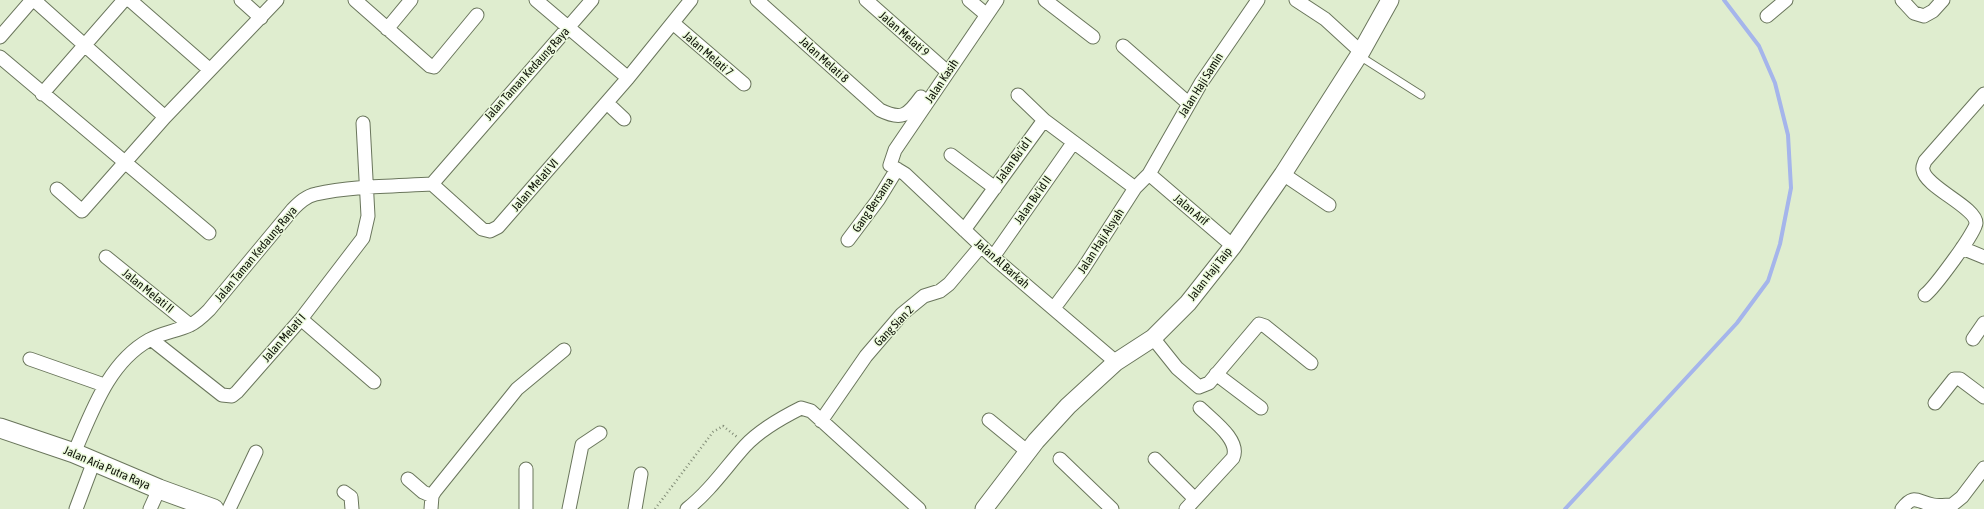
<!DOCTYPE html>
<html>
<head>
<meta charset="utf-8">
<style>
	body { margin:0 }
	canvas { display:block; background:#dfedcf }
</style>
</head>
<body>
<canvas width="1984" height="509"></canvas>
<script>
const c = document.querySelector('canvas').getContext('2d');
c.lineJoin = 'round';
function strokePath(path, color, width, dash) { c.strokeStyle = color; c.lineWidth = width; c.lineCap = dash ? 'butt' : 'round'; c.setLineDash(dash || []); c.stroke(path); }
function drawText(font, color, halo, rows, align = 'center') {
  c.font = font + ' "Asap Condensed",sans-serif'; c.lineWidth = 3; c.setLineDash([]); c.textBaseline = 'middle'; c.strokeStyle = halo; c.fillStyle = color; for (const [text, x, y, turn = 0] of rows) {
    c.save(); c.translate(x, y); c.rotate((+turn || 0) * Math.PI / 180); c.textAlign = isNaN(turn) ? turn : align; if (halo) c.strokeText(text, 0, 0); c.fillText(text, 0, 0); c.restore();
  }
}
const stream = new Path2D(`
	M 1565,509 L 1737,323 L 1768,281 L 1780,244 L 1791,188 L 1788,135 L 1775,83 L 1759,46 L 1724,0`);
const path = new Path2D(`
	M 655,509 L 713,432 L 723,426 L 737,437`);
const service = new Path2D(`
	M 1358,55 L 1421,95`);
const minor = new Path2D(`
	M 34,0 L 165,117
	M 130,0 L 210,70
	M 241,0 L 261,18
	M 355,0 L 430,66 L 434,67 L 477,15
	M 536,0 L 628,78
	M 757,0 L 880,110 C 902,121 908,115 921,97
	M 866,0 L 943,68
	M 969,0 L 982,11
	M 997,0 L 895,150 L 890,165 L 905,174 L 993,257 L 1116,362
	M 1045,0 L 1093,37
	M 1296,0 L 1325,19 L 1361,52
	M 1902,0 L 1914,13 L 1924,16 L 1933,11 L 1943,0
	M 1767,16 L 1786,0
	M 673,23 L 744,84
	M 387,29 L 411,0
	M 0,37 L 32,0
	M 1123,46 L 1188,103
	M 0,57 L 209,233
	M 42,94 L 124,0
	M 607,103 L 624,119
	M 1044,120 L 1135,188
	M 951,155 L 995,188
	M 1149,174 L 1233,246
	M 1283,174 L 1329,205
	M 432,184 L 482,229 L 490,231 L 498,227 L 628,78 L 691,0
	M 57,189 L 82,211 L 165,117 L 277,0
	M 964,230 L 1044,120 L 1018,95
	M 848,240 L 878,200 L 897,169
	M 1962,248 L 1984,257
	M 106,257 L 190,325
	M 993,257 L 1073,143
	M 1925,295 C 1934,288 1976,232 1976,223 C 1976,207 1925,187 1923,170 C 1922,167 1924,164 1925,161 L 1984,94
	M 1054,308 L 1083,269 L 1135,188 L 1149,174 L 1201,83 L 1258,0
	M 301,319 L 374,382
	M 1153,338 L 1177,368 L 1199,387 L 1209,383 L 1259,324 L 1265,326 L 1311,363
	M 151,339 L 222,395 L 232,396 L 237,392 L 301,319 L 363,238 L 368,216 L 363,123
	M 1973,339 L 1984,323
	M 30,359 L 104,385
	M 1216,374 L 1261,408
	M 1935,403 L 1954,379 L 1960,379 L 1984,397
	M 989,420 L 1028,452
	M 821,421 L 866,356 L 902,314 L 924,296 L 940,291 L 949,284 L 981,246
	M 74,453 C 92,412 108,363 149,340 C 161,333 177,331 190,325 C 197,322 203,316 209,310 L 293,209 C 299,203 306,196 316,194 C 350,186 396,186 432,184 L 592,0
	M 1060,459 L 1112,509
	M 1155,459 L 1195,499
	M 408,479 L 423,492 L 432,496
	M 344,492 L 351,497 L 352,509
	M 76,509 L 94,461
	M 150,509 L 159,489
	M 229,509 L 256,452
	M 431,509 L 432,496 L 435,491 L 517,389 L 564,350
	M 526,509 L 526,469
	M 569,509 L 582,445 L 600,433
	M 635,509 L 641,474
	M 687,509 C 710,491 726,467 745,446 C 758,432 783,417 801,408 L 811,411 L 919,509
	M 1186,509 L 1233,458 C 1241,440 1212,420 1200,408
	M 1902,509 C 1914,493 1917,502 1933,505 C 1939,506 1946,505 1952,505 L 1962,497 L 1984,468`);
const tertiary = new Path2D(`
	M 984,509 L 1036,441 L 1068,406 L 1116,362 L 1153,338 L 1188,303 L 1233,246 L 1283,174 L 1361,52 L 1390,0`);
const secondary = new Path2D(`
	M 0,428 L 74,453 L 159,489 L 214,509`);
const streetNames = [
	["Jalan Melati 9",904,34,41],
	["Jalan Melati 7",708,54,41],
	["Jalan Melati 8",824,60,42],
	["Jalan Taman Kedaung Raya",527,74,-48],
	["Jalan Kasih",942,81,-56],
	["Jalan Haji Samin",1201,85,-58],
	["Jalan Bu’id I",1014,160,-54],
	["Jalan Melati VI",535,185,-49],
	["Jalan Bu’id II",1033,200,-55],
	["Gang Bersama",873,205,-56],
	["Jalan Arif",1191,210,40],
	["Jalan Haji Aisyah",1101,241,-57],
	["Jalan Taman Kedaung Raya",256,254,-50],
	["Jalan Al Barkah",1002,264,41],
	["Jalan Haji Taip",1210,274,-52],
	["Jalan Melati II",148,291,39],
	["Gang Sian 2",894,326,-46],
	["Jalan Melati I",284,338,-49],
	["Jalan Aria Putra Raya",107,468,23]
];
strokePath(stream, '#a5b5eb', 4);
strokePath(service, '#6a765c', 9);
strokePath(minor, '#6a765c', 15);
strokePath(tertiary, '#6a765c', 19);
strokePath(secondary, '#6a765c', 21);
strokePath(path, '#828c77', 2.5, [1, 3]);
strokePath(service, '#fff', 7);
strokePath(minor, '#fff', 13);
strokePath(tertiary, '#fff', 17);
strokePath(secondary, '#fff', 19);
drawText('12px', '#0e1208', '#ecfadc', streetNames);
</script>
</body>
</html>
